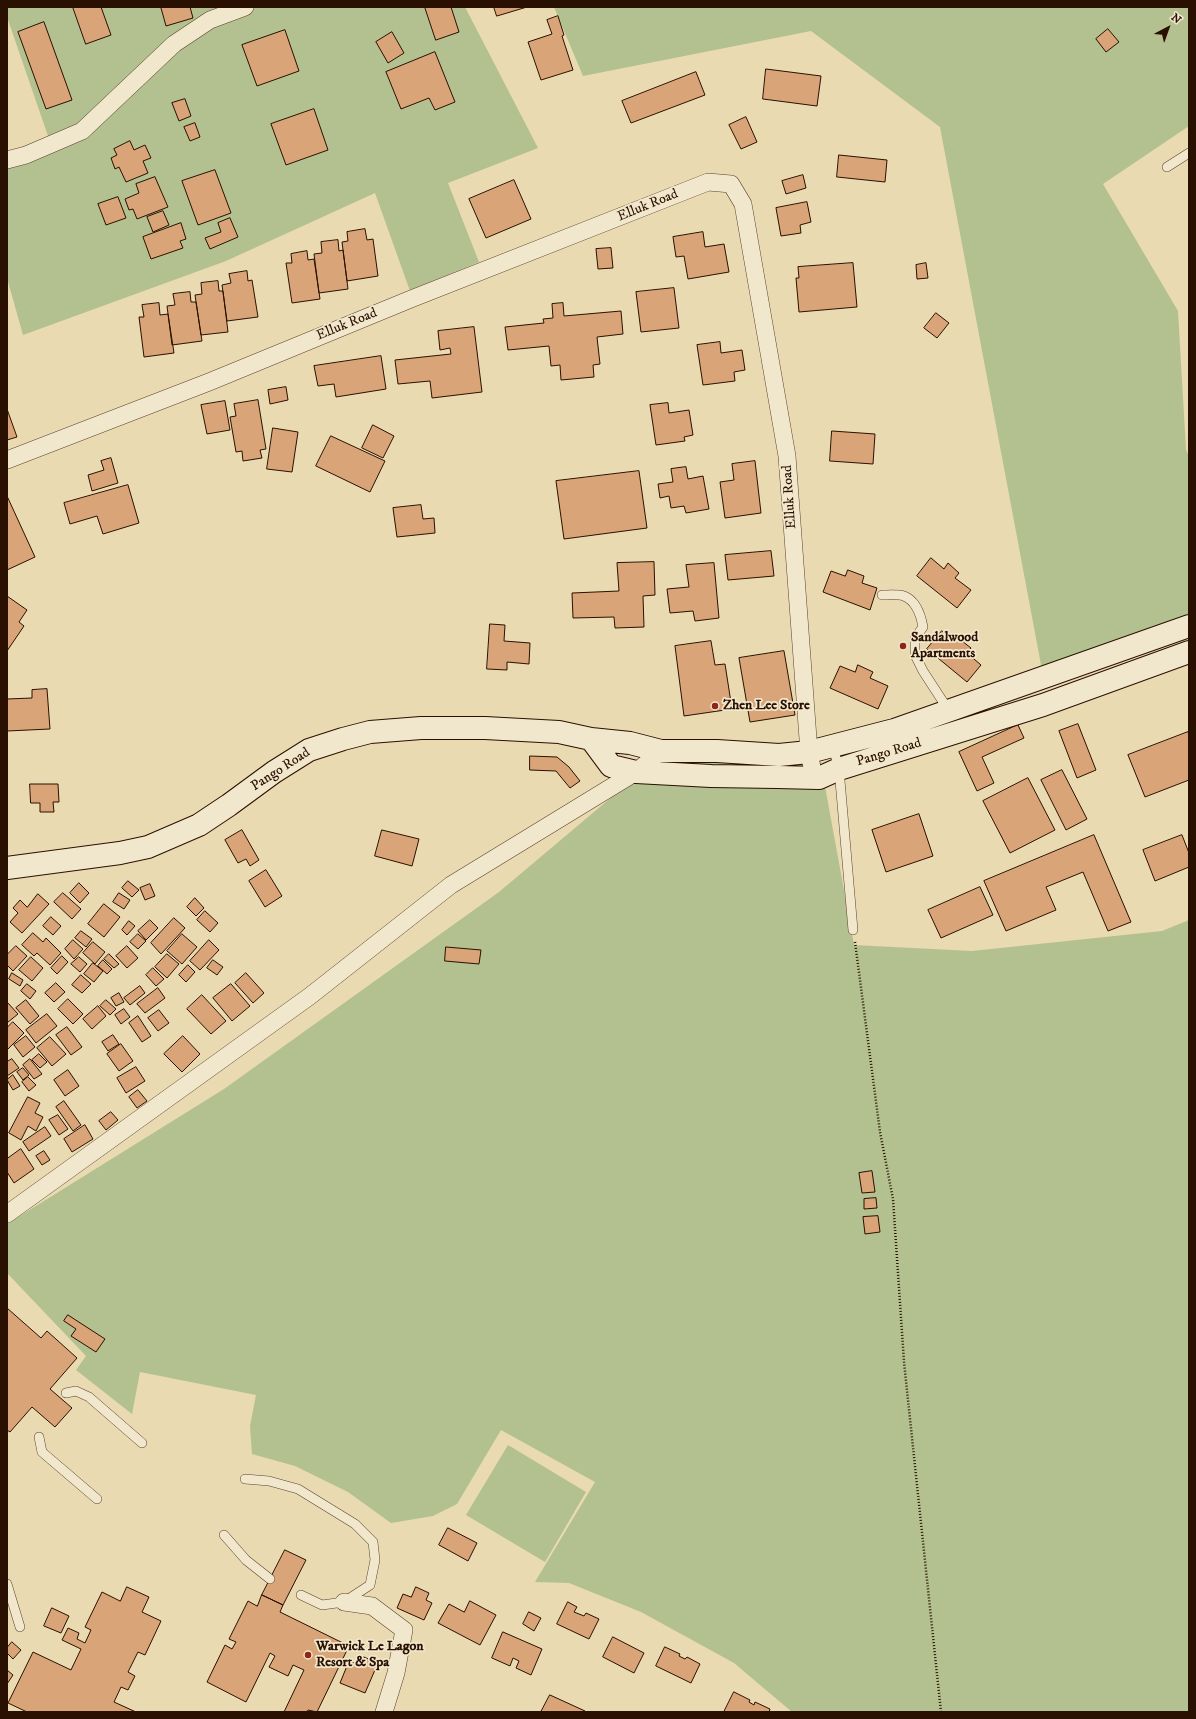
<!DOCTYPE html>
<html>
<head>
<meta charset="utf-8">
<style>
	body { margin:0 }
	#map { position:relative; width:1196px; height:1719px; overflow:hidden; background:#eadab1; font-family:"IM FELL DW Pica",serif }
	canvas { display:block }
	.frame { position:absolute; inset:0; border:8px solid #2a1000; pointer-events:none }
	.north { position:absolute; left:1148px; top:8px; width:40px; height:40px; -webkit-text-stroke:3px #f1e7cc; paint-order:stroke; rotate:41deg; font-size:11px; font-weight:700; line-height:16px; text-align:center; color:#2a1000 }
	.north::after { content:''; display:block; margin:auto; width:14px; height:18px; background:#2a1000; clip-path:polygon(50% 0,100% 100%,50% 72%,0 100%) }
</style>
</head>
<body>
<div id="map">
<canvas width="1196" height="1719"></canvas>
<div class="frame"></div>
<div class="north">N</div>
</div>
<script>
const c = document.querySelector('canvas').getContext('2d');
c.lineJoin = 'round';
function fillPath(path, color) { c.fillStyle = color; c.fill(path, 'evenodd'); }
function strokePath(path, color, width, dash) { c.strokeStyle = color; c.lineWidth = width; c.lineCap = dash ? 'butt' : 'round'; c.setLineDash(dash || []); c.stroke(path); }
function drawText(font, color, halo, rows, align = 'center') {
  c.font = font + ' "IM FELL DW Pica",serif'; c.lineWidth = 3.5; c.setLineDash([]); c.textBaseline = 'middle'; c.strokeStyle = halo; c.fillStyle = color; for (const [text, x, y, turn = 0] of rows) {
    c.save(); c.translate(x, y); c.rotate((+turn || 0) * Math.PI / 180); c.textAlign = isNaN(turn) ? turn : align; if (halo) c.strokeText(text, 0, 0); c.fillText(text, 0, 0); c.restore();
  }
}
const green = new Path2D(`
	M 7,7 L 465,7 L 538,148 L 448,183 L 479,262 L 410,291 L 375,193 L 226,261 L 23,335 L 7,278 L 7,153 L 48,136 L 7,17 Z
	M 554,7 L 1189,7 L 1189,126 L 1103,184 L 1178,311 L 1186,450 L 1189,456 L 1189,631 L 1045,686 L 940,127 L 811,31 L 583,76 Z
	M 664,753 L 820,759 L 854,945 L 972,951 L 1162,931 L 1189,920 L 1189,1712 L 792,1712 L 734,1663 L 641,1612 L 569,1583 L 535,1582 L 595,1482 L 501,1430 L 457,1504 L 433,1516 L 391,1523 L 348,1492 L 295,1466 L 252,1454 L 250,1426 L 256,1395 L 140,1372 L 132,1414 L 76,1370 L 86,1356 L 7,1273 L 7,1224 L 224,1089 L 499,892 Z
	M 508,1445 L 586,1492 L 545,1562 L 466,1515 Z`);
const building = new Path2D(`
	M 73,7 L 101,7 L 111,35 L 86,44 Z
	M 165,7 L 190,7 L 193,18 L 166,26 L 161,8 Z
	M 425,7 L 451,7 L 459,32 L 436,40 Z
	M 494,7 L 527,7 L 497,16 Z
	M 558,16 L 564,35 L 562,36 L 573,70 L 541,80 L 528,42 L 552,34 L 547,20 Z
	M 44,22 L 72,100 L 46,109 L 18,32 Z
	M 1108,29 L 1119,42 L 1106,52 L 1096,39 Z
	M 285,30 L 299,71 L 257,86 L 242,45 Z
	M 392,32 L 404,53 L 388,63 L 376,42 Z
	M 435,52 L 455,102 L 435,110 L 429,98 L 401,109 L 386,72 Z
	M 766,69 L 821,76 L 817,106 L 763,99 Z
	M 696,72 L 705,95 L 631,123 L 622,101 Z
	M 185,99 L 191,116 L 179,121 L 172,103 Z
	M 314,109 L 328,150 L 286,165 L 271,124 Z
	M 746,117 L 757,142 L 741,149 L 729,125 Z
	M 195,123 L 200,137 L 190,141 L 184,127 Z
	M 130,141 L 134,150 L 145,145 L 151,158 L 143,161 L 148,173 L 126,182 L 119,167 L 115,169 L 111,158 L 117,155 L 114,149 Z
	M 839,155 L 887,160 L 885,182 L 837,177 Z
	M 215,170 L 231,213 L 198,225 L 182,181 Z
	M 803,175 L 806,188 L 786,194 L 782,181 Z
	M 155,177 L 168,207 L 137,219 L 133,209 L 129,210 L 125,199 L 139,193 L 136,184 Z
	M 514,180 L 531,219 L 486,238 L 469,199 Z
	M 118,197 L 126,218 L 106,225 L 98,204 Z
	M 807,202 L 811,222 L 800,225 L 801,233 L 781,236 L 776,208 Z
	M 163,211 L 169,225 L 153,232 L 147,217 Z
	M 230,218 L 238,237 L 210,249 L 205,238 L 221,232 L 218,223 Z
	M 181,223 L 186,239 L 180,241 L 183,248 L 151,259 L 143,237 Z
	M 365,229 L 367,240 L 373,239 L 378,276 L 347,281 L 342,242 L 348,241 L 347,232 Z
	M 703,232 L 705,247 L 724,244 L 729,272 L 688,279 L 684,256 L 676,257 L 673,237 Z
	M 338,240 L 339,251 L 343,250 L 348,289 L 319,293 L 314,254 L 322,253 L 321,242 Z
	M 611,248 L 613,268 L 598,269 L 596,249 Z
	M 307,251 L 308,260 L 314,259 L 320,299 L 292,303 L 286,263 L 292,263 L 291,254 Z
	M 853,263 L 857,307 L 799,312 L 796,278 L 799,278 L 798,267 Z
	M 926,263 L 928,278 L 917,279 L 916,265 Z
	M 247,271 L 248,281 L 252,280 L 258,317 L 227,321 L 222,285 L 231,283 L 229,274 Z
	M 218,281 L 219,291 L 223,291 L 228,332 L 201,335 L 195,295 L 202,294 L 201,283 Z
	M 674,288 L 679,328 L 641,332 L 636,292 Z
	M 190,292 L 191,302 L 196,302 L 202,341 L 172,345 L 167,306 L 175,305 L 173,294 Z
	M 159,303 L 160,315 L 168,314 L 174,353 L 144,357 L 139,317 L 144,317 L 142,305 Z
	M 563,303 L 564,316 L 621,311 L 623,334 L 597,337 L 600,364 L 593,365 L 594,377 L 561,380 L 560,365 L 551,366 L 549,346 L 508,350 L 505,327 L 544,323 L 543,319 L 553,318 L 552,304 Z
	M 936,313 L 949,323 L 937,338 L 924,328 Z
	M 474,327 L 482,392 L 432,398 L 430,381 L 398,384 L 395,360 L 451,354 L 450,348 L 440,350 L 438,331 Z
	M 720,342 L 721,353 L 742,350 L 745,370 L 734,372 L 735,381 L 703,385 L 697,345 Z
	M 381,356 L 386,389 L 336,397 L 334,384 L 318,386 L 314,366 Z
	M 286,387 L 288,400 L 270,404 L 268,390 Z
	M 258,400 L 266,449 L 260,450 L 262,458 L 243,461 L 242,451 L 236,452 L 230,417 L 236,416 L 234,404 Z
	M 225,401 L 230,430 L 207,434 L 201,405 Z
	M 668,403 L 669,413 L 689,410 L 693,435 L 684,437 L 685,441 L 656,445 L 650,405 Z
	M 7,409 L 17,437 L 7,440 Z
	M 373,425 L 394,436 L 383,458 L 362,448 Z
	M 273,428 L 298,432 L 292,472 L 267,469 Z
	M 832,431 L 875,434 L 873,464 L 830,461 Z
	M 331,436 L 385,461 L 370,492 L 316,466 Z
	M 111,458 L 118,483 L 92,491 L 88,475 L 104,470 L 101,461 Z
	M 755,461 L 761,513 L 725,518 L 720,482 L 734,480 L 732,464 Z
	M 686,467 L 688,479 L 703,476 L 709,509 L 686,513 L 684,506 L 671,508 L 669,496 L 660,498 L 658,484 L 673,482 L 671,469 Z
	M 639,471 L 647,528 L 564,539 L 556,481 Z
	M 128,485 L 139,523 L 103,534 L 97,516 L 70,524 L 64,503 Z
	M 7,496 L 35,557 L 7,570 Z
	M 421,505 L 423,519 L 434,518 L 435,533 L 397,537 L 393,508 Z
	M 771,551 L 774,576 L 728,580 L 725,555 Z
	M 931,558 L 944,569 L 948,563 L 959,573 L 955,578 L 971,590 L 957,608 L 917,576 Z
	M 654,562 L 655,595 L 643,596 L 644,627 L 615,628 L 614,617 L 573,618 L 572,593 L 619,591 L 617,563 Z
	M 714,563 L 719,618 L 695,621 L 693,611 L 670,613 L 667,589 L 689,587 L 686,565 Z
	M 848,570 L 864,576 L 862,583 L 877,588 L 870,610 L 823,592 L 831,571 L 845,576 Z
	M 7,596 L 27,610 L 19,622 L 24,626 L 7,651 Z
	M 490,624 L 505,625 L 504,641 L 530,643 L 529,664 L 507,662 L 507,670 L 487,669 Z
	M 942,631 L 955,642 L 958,638 L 971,648 L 967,653 L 981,665 L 967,682 L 927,649 Z
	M 711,641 L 715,665 L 725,664 L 732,709 L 684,716 L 675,646 Z
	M 784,651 L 795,715 L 750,722 L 739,658 Z
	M 858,665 L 873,672 L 870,678 L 888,686 L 878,709 L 830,688 L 840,666 L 855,672 Z
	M 47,689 L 50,729 L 7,731 L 7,699 L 32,698 L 32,690 Z
	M 1078,724 L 1096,770 L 1077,778 L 1059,731 Z
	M 1018,725 L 1024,738 L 982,757 L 994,783 L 977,791 L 959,752 Z
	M 1188,732 L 1189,735 L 1189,780 L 1145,797 L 1128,755 Z
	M 530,756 L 557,757 L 569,767 L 580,781 L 570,788 L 556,771 L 530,770 Z
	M 1062,770 L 1087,819 L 1066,830 L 1041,780 Z
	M 1028,778 L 1055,830 L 1010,853 L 983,801 Z
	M 30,784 L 58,784 L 59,802 L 53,802 L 54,812 L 40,812 L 40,803 L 31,803 Z
	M 919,814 L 933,856 L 886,872 L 872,830 Z
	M 242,830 L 259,860 L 250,866 L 246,859 L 238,863 L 225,840 Z
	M 382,830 L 419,839 L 412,866 L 375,856 Z
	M 1094,835 L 1131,922 L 1108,931 L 1083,872 L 1046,887 L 1056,910 L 1006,931 L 984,881 Z
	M 1182,835 L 1189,853 L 1189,867 L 1155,881 L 1143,850 Z
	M 266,870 L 282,896 L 265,907 L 249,881 Z
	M 128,881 L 139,890 L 132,897 L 122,888 Z
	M 79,883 L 89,893 L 80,903 L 70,893 Z
	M 150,884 L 155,896 L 145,900 L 140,888 Z
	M 980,887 L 993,915 L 941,938 L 928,910 Z
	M 63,893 L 81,909 L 72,919 L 54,902 Z
	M 119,893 L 130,900 L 124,909 L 113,902 Z
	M 38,894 L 49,904 L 22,933 L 10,922 L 18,913 L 13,908 L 20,900 L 27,907 Z
	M 195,898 L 204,908 L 196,916 L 187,907 Z
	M 104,904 L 120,917 L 104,937 L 88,924 Z
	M 205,911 L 218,923 L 210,932 L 197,920 Z
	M 51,917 L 61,926 L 53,935 L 43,926 Z
	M 174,918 L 185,928 L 161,954 L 151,943 Z
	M 150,920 L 158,928 L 146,940 L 138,931 Z
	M 129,921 L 135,926 L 127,935 L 122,930 Z
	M 81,931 L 92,939 L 86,947 L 75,938 Z
	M 33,933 L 43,942 L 46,938 L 61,953 L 50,965 L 37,953 L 34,956 L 22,945 Z
	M 138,934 L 146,941 L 138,949 L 130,942 Z
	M 182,934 L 197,947 L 182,964 L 167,951 Z
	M 73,940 L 83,949 L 74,959 L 65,949 Z
	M 209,940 L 219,950 L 200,970 L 190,961 Z
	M 93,942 L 105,952 L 95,964 L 83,953 Z
	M 16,946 L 27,956 L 13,971 L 7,965 L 7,955 Z
	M 127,946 L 138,958 L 127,968 L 116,956 Z
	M 446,947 L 481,950 L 479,964 L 445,961 Z
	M 109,954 L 119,964 L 114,968 L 104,959 Z
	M 167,954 L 179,964 L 167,978 L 155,967 Z
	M 62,956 L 68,962 L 57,974 L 51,968 Z
	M 31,957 L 43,968 L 32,981 L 19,970 Z
	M 79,957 L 87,964 L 80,972 L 71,964 Z
	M 103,960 L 112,969 L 107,974 L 98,966 Z
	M 213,960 L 223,967 L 217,975 L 207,968 Z
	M 93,963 L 103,971 L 94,982 L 84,974 Z
	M 188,965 L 195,972 L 186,982 L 179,975 Z
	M 153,968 L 164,979 L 156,986 L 146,975 Z
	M 12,973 L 23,980 L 20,986 L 9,979 Z
	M 246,973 L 264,993 L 253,1003 L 235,983 Z
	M 81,975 L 91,984 L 82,993 L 72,985 Z
	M 56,983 L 65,992 L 54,1002 L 45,993 Z
	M 27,984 L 36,991 L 30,999 L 21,991 Z
	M 231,984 L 250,1006 L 232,1021 L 213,998 Z
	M 140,986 L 145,993 L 130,1005 L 124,998 Z
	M 158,988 L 165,998 L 145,1013 L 137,1004 Z
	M 119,993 L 124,1002 L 116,1006 L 111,998 Z
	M 202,995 L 226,1021 L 211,1034 L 187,1009 Z
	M 68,999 L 83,1014 L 73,1024 L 58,1009 Z
	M 26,1000 L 39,1016 L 30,1024 L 16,1008 Z
	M 106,1000 L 116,1009 L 110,1015 L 100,1006 Z
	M 7,1002 L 18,1014 L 7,1023 Z
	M 98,1006 L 106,1016 L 92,1029 L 83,1019 Z
	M 124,1009 L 130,1017 L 121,1024 L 115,1015 Z
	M 159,1010 L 169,1023 L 158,1031 L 148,1018 Z
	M 47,1014 L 57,1026 L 36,1043 L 26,1030 Z
	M 138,1016 L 151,1036 L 142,1042 L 129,1023 Z
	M 13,1022 L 24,1033 L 7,1050 L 7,1028 Z
	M 67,1027 L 82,1047 L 71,1055 L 56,1035 Z
	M 113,1035 L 119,1044 L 108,1051 L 102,1042 Z
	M 26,1036 L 35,1047 L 23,1057 L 14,1045 Z
	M 183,1036 L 200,1054 L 182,1072 L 164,1054 Z
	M 50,1037 L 66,1054 L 52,1066 L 37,1048 Z
	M 121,1044 L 133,1061 L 119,1071 L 107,1054 Z
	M 39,1054 L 47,1062 L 40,1068 L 32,1060 Z
	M 12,1059 L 19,1068 L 7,1076 L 7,1062 Z
	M 30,1059 L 42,1074 L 34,1079 L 23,1065 Z
	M 136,1067 L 145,1081 L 126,1093 L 117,1078 Z
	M 23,1068 L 29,1075 L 23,1080 L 17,1072 Z
	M 68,1070 L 79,1086 L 65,1096 L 54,1080 Z
	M 13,1075 L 20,1086 L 13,1090 L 7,1080 Z
	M 28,1077 L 36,1085 L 29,1091 L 22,1082 Z
	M 138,1090 L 147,1101 L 137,1108 L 129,1097 Z
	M 28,1097 L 40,1103 L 35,1113 L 43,1117 L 36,1131 L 28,1126 L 21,1140 L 9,1133 Z
	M 64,1101 L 81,1125 L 73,1131 L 56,1107 Z
	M 111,1112 L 118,1120 L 106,1130 L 99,1121 Z
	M 58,1115 L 68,1129 L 59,1135 L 49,1120 Z
	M 85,1125 L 93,1139 L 72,1152 L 64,1139 Z
	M 45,1127 L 51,1136 L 29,1151 L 23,1142 Z
	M 21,1149 L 34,1169 L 14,1183 L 7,1172 L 7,1159 Z
	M 44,1151 L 50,1160 L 42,1165 L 36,1156 Z
	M 872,1171 L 875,1192 L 862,1193 L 859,1173 Z
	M 876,1198 L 877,1208 L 864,1209 L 864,1199 Z
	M 878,1216 L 880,1232 L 865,1234 L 863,1217 Z
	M 7,1308 L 41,1338 L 47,1331 L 77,1358 L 50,1389 L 72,1408 L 55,1427 L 32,1407 L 10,1432 L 7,1430 Z
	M 68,1315 L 105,1339 L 96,1352 L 71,1336 L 76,1329 L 64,1321 Z
	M 448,1528 L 477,1543 L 468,1561 L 439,1545 Z
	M 285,1550 L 306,1560 L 283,1605 L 262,1595 Z
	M 127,1587 L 149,1597 L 142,1612 L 161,1621 L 145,1655 L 138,1652 L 128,1672 L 135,1676 L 128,1690 L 121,1687 L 114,1702 L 136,1712 L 27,1712 L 8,1703 L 33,1652 L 71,1670 L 81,1649 L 62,1640 L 68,1628 L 79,1633 L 77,1639 L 85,1643 L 91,1630 L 85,1627 L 102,1592 L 120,1601 Z
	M 416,1587 L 429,1593 L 426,1600 L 432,1603 L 424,1620 L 397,1608 L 403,1594 L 411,1597 Z
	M 262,1595 L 283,1605 L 280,1612 L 349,1646 L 317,1712 L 308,1710 L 307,1712 L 284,1712 L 304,1670 L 293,1665 L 288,1676 L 269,1667 L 275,1656 L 270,1653 L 246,1702 L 207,1682 L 225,1645 L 232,1649 L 236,1642 L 229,1639 L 248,1601 L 257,1606 Z
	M 470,1601 L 496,1615 L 480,1645 L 438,1623 L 449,1604 L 464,1612 Z
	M 568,1602 L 577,1607 L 574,1612 L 584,1616 L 586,1613 L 599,1619 L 589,1639 L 557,1624 Z
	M 52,1608 L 69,1616 L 61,1633 L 44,1626 Z
	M 529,1612 L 541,1618 L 534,1631 L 523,1624 Z
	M 503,1632 L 542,1649 L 531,1675 L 516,1668 L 519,1661 L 513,1658 L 510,1666 L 492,1658 Z
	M 613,1637 L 644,1653 L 634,1673 L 603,1657 Z
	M 12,1642 L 21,1650 L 13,1659 L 7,1653 L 7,1648 Z
	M 665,1647 L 680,1654 L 679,1656 L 685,1659 L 687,1657 L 700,1664 L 691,1683 L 656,1666 Z
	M 359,1655 L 378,1663 L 365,1693 L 340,1683 L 349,1661 L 356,1664 Z
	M 7,1670 L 13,1675 L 7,1684 Z
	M 734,1692 L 750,1700 L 749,1702 L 754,1705 L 755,1702 L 770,1709 L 769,1712 L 724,1712 Z
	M 550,1695 L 585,1711 L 584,1712 L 541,1712 Z`);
const path = new Path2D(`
	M 855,942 L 880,1132 L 893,1199 L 904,1362 L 941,1712`);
const lane = new Path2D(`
	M 1167,167 L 1189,153
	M 882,595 C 888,595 898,594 904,596 C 917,601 921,616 923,627 L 915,638 L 915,655 L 923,671 L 949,711
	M 833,747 L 839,769 L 853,930
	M 66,1393 L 76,1391 L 89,1397 L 142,1443
	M 39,1437 L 42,1452 L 97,1499
	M 245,1479 L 269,1481 L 298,1489 L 355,1524 L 373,1542 L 375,1560 L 370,1585 L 344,1602 L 322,1605 L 301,1595
	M 224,1535 L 246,1560 L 270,1579
	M 7,1584 L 20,1627`);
const street = new Path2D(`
	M 7,160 L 26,155 L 82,131 L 174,44 L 210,20 L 245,7
	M 7,460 L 209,382 L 411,299 L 708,182 L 731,184 L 743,204 L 787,456 L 809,752 L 814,778
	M 7,1214 L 310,996 L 451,885 L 636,772 L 661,751
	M 344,1602 L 372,1606 L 404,1630 L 396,1673 L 384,1712`);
const secondary = new Path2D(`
	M 591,739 L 611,766 L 636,772 L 711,776 L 777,777 L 819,778 L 839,769 L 1043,705 L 1189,652
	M 7,868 L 120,853 L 148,847 L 199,825 L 229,805 L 274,772 L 309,750 L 343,739 L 370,732 L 421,728 L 485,728 L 559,732 L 591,739 L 630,743 L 661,751 L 717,751 L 779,755 L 809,752 L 894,730 L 1189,626`);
const markers = [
	[903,646,4,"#8f2418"],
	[715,706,4,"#8f2418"],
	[308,1655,4,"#8f2418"]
];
const streetNames = [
	["Elluk Road",648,206,-22],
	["Elluk Road",347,325,-22],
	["Elluk Road",790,497,-94],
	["Pango Road",889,753,-17],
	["Pango Road",281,770,-33]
];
const poiNames = [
	["Sandalwood",911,638],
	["Apartments",911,654],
	["Zhen Lee Store",723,706],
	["Warwick Le Lagon",316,1647],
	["Resort & Spa",316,1663]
];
fillPath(green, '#b2c18f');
fillPath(building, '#d9a477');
strokePath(building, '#2a1000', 1);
strokePath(lane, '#5a422c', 10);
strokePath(street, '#5a422c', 18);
strokePath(secondary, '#2a1000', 24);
strokePath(path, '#2a1000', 2.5, [1, 2]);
strokePath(lane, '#f1e7cc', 9);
strokePath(street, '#f1e7cc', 17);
strokePath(secondary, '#f1e7cc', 22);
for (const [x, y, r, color] of markers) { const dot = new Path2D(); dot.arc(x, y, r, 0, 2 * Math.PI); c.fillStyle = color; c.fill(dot); strokePath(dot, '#f1e7cc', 1.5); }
drawText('14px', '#2a1000', '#f1e7cc', streetNames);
drawText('bold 14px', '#2a1000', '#f1e7cc', poiNames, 'left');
</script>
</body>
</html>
